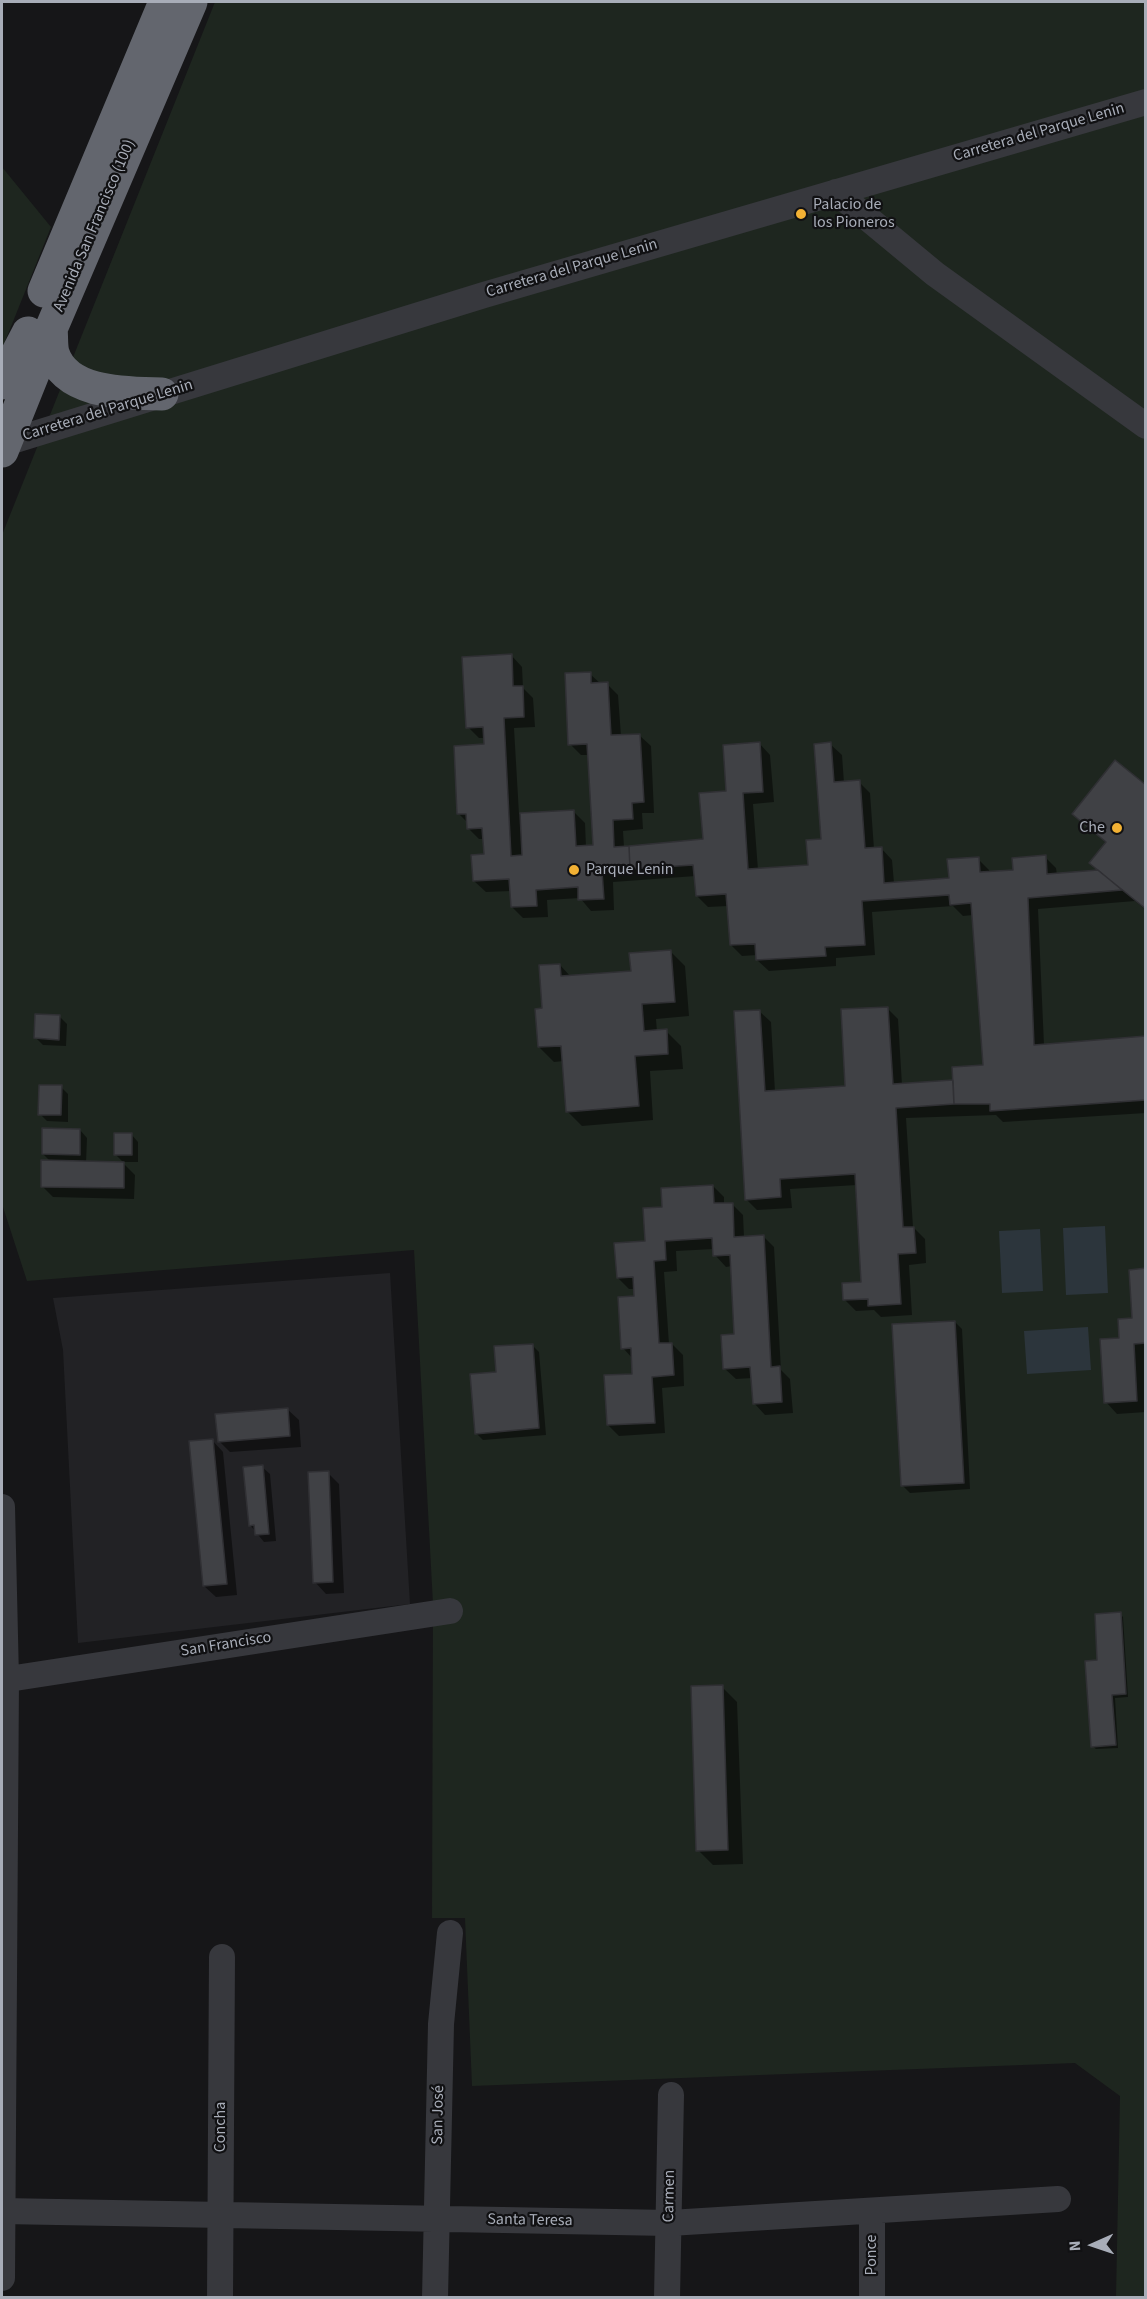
<!DOCTYPE html>
<html>
<head>
<meta charset="utf-8">
<style>
	body { margin:0 }
	#map { position:relative; width:1147px; height:2299px; overflow:hidden; background:#161618; font-family:"Source Sans 3",sans-serif }
	canvas { display:block }
	.frame { position:absolute; inset:0; border:3px solid #a8adb8; pointer-events:none }
	.north { position:absolute; left:1063px; top:2215px; width:60px; height:60px; -webkit-text-stroke:4px #111113; paint-order:stroke; rotate:267deg; font-size:16px; font-weight:700; line-height:24px; text-align:center; color:#a8adb8 }
	.north::after { content:''; display:block; margin:auto; width:21px; height:27px; background:#a8adb8; clip-path:polygon(50% 0,100% 100%,50% 72%,0 100%) }
</style>
</head>
<body>
<div id="map">
<canvas width="1147" height="2299"></canvas>
<div class="frame"></div>
<div class="north">N</div>
</div>
<script>
const c = document.querySelector('canvas').getContext('2d');
c.lineJoin = 'round';
function fillPath(path, color) { c.fillStyle = color; c.fill(path, 'evenodd'); }
function strokePath(path, color, width, dash) { c.strokeStyle = color; c.lineWidth = width; c.lineCap = dash ? 'butt' : 'round'; c.setLineDash(dash || []); c.stroke(path); }
function drawText(font, color, halo, rows, align = 'center') {
  c.font = font + ' "Source Sans 3",sans-serif'; c.lineWidth = 4.5; c.setLineDash([]); c.textBaseline = 'middle'; c.strokeStyle = halo; c.fillStyle = color; for (const [text, x, y, turn = 0] of rows) {
    c.save(); c.translate(x, y); c.rotate((+turn || 0) * Math.PI / 180); c.textAlign = isNaN(turn) ? turn : align; if (halo) c.strokeText(text, 0, 0); c.fillText(text, 0, 0); c.restore();
  }
}
const built = new Path2D(`
	M 390,1273 L 410,1604 L 78,1643 L 63,1350 L 53,1298 Z`);
const green = new Path2D(`
	M 215,2 L 1145,2 L 1145,2297 L 1116,2297 L 1120,2096 L 1075,2063 L 472,2086 L 465,1918 L 432,1918 L 433,1604 L 414,1250 L 27,1281 L 2,1204 L 2,535 Z
	M 2,167 L 51,227 L 2,349 Z`);
const water = new Path2D(`
	M 1105,1226 L 1108,1293 L 1066,1295 L 1063,1228 Z
	M 1040,1229 L 1043,1291 L 1002,1293 L 999,1231 Z
	M 1088,1327 L 1091,1370 L 1027,1374 L 1024,1331 Z`);
const shadow = new Path2D(`
	M 511,655 L 522,667 L 523,688 L 533,698 L 535,727 L 514,728 L 519,814 L 574,812 L 585,823 L 586,847 L 594,847 L 589,755 L 581,755 L 570,744 L 590,674 L 601,684 L 607,684 L 618,695 L 621,736 L 639,735 L 651,746 L 654,813 L 642,813 L 643,829 L 623,831 L 624,847 L 704,840 L 727,792 L 759,743 L 770,755 L 774,802 L 753,804 L 758,870 L 809,866 L 823,840 L 830,744 L 842,755 L 844,783 L 859,782 L 870,793 L 874,849 L 881,848 L 892,860 L 894,883 L 950,879 L 978,859 L 989,870 L 990,873 L 1014,871 L 1045,857 L 1056,868 L 1057,875 L 1100,872 L 1107,843 L 1074,813 L 1146,787 L 1146,910 L 1135,901 L 1038,909 L 1044,1045 L 1146,1038 L 1146,1113 L 1003,1122 L 996,1115 L 906,1118 L 913,1227 L 925,1239 L 926,1263 L 909,1265 L 912,1315 L 881,1317 L 874,1310 L 856,1311 L 845,1300 L 863,1283 L 857,1185 L 790,1189 L 792,1208 L 757,1210 L 746,1199 L 759,1011 L 771,1022 L 775,1092 L 847,1088 L 887,1008 L 898,1019 L 902,1085 L 954,1082 L 984,1066 L 973,915 L 963,916 L 953,906 L 872,912 L 875,955 L 836,958 L 836,966 L 769,971 L 757,960 L 757,955 L 742,956 L 731,945 L 728,906 L 708,907 L 697,896 L 696,876 L 613,882 L 614,910 L 591,911 L 580,898 L 547,900 L 548,917 L 523,918 L 512,907 L 511,891 L 486,892 L 474,881 L 485,855 L 484,839 L 479,839 L 468,828 L 468,823 L 459,814 L 486,746 L 485,738 L 479,738 L 468,727 Z
	M 670,951 L 685,966 L 689,1016 L 656,1019 L 657,1032 L 666,1031 L 681,1046 L 683,1069 L 650,1071 L 653,1120 L 582,1126 L 567,1111 L 564,1061 L 554,1062 L 539,1047 L 544,1009 L 560,965 L 571,977 L 632,972 Z
	M 60,1017 L 67,1024 L 66,1046 L 43,1045 L 36,1038 Z
	M 61,1087 L 68,1094 L 68,1122 L 47,1121 L 40,1114 Z
	M 80,1130 L 87,1138 L 86,1163 L 123,1163 L 135,1175 L 134,1199 L 53,1197 L 42,1186 L 51,1162 L 43,1154 Z
	M 131,1134 L 138,1142 L 138,1162 L 123,1162 L 116,1155 Z
	M 713,1186 L 724,1197 L 724,1204 L 732,1204 L 743,1215 L 744,1237 L 763,1236 L 774,1247 L 781,1370 L 790,1379 L 793,1413 L 765,1415 L 754,1403 L 753,1378 L 736,1379 L 724,1368 L 736,1336 L 732,1266 L 726,1267 L 715,1255 L 714,1249 L 676,1251 L 677,1271 L 664,1272 L 669,1344 L 672,1344 L 683,1355 L 684,1386 L 662,1388 L 665,1433 L 619,1436 L 608,1425 L 634,1375 L 633,1359 L 623,1348 L 635,1297 L 635,1289 L 629,1289 L 618,1278 L 646,1242 L 663,1209 Z
	M 1146,1269 L 1146,1412 L 1117,1414 L 1106,1402 L 1120,1340 L 1134,1319 Z
	M 955,1322 L 962,1329 L 970,1489 L 910,1493 L 903,1486 Z
	M 532,1345 L 539,1352 L 546,1435 L 483,1440 L 476,1433 L 497,1373 Z
	M 287,1409 L 299,1420 L 301,1447 L 230,1452 L 219,1441 Z
	M 212,1440 L 223,1452 L 237,1595 L 216,1597 L 204,1586 Z
	M 262,1467 L 270,1474 L 276,1541 L 264,1542 L 250,1525 Z
	M 328,1473 L 339,1484 L 344,1593 L 326,1594 L 315,1582 Z
	M 1120,1614 L 1123,1617 L 1128,1697 L 1115,1698 L 1118,1748 L 1096,1749 L 1092,1746 Z
	M 722,1687 L 737,1702 L 743,1864 L 713,1865 L 698,1850 Z`);
const building = new Path2D(`
	M 512,654 L 513,686 L 523,686 L 524,717 L 504,718 L 511,856 L 522,855 L 520,813 L 574,810 L 576,846 L 593,845 L 587,744 L 568,745 L 565,673 L 591,672 L 591,683 L 608,682 L 611,735 L 640,734 L 644,802 L 632,803 L 633,819 L 613,820 L 614,847 L 629,846 L 630,869 L 602,871 L 604,899 L 578,900 L 578,887 L 536,890 L 537,906 L 511,907 L 509,879 L 473,881 L 471,855 L 484,854 L 482,828 L 467,829 L 466,814 L 457,814 L 454,746 L 484,744 L 483,727 L 466,728 L 462,657 Z
	M 760,742 L 763,792 L 743,793 L 748,869 L 808,865 L 806,840 L 821,839 L 814,744 L 831,742 L 834,782 L 860,780 L 865,848 L 882,847 L 884,883 L 949,878 L 947,859 L 979,857 L 980,872 L 1013,870 L 1012,858 L 1046,855 L 1047,874 L 1098,870 L 1122,890 L 1028,898 L 1034,1045 L 1146,1036 L 1146,1100 L 990,1111 L 990,1104 L 954,1104 L 952,1067 L 983,1065 L 971,903 L 950,905 L 949,895 L 862,901 L 865,945 L 825,947 L 826,956 L 756,960 L 755,944 L 730,945 L 726,894 L 696,896 L 693,865 L 630,869 L 629,846 L 703,839 L 699,793 L 726,791 L 723,745 Z
	M 1115,760 L 1146,785 L 1146,909 L 1089,863 L 1106,842 L 1072,814 Z
	M 671,950 L 675,1002 L 642,1004 L 644,1031 L 667,1029 L 668,1054 L 635,1056 L 639,1106 L 566,1112 L 561,1046 L 538,1047 L 535,1009 L 542,1008 L 539,965 L 560,964 L 561,976 L 631,971 L 629,953 Z
	M 888,1007 L 893,1084 L 953,1080 L 954,1104 L 896,1108 L 903,1227 L 914,1227 L 916,1253 L 898,1254 L 901,1304 L 868,1306 L 868,1299 L 843,1300 L 842,1283 L 861,1282 L 855,1174 L 780,1179 L 781,1197 L 745,1200 L 734,1011 L 760,1010 L 765,1091 L 845,1086 L 841,1009 Z
	M 35,1014 L 60,1015 L 59,1040 L 34,1038 Z
	M 39,1085 L 62,1085 L 61,1115 L 38,1115 Z
	M 42,1128 L 80,1129 L 80,1155 L 42,1154 Z
	M 114,1133 L 132,1133 L 132,1155 L 114,1155 Z
	M 41,1160 L 124,1162 L 124,1188 L 41,1187 Z
	M 713,1185 L 714,1203 L 733,1203 L 734,1237 L 764,1235 L 771,1367 L 780,1366 L 782,1402 L 753,1404 L 750,1367 L 723,1369 L 721,1335 L 734,1334 L 730,1255 L 713,1256 L 712,1238 L 665,1241 L 666,1260 L 654,1261 L 659,1343 L 672,1343 L 674,1375 L 652,1377 L 655,1423 L 607,1425 L 604,1375 L 632,1374 L 631,1348 L 621,1349 L 618,1297 L 634,1296 L 633,1277 L 617,1278 L 614,1243 L 645,1241 L 643,1208 L 662,1207 L 661,1188 Z
	M 1146,1268 L 1146,1343 L 1134,1344 L 1137,1401 L 1104,1403 L 1100,1339 L 1119,1338 L 1118,1319 L 1132,1318 L 1129,1270 Z
	M 955,1321 L 964,1483 L 901,1486 L 892,1324 Z
	M 533,1344 L 539,1428 L 475,1434 L 470,1374 L 496,1372 L 494,1346 Z
	M 288,1408 L 290,1436 L 218,1442 L 215,1414 Z
	M 213,1439 L 227,1584 L 203,1586 L 189,1441 Z
	M 263,1465 L 269,1534 L 255,1535 L 254,1525 L 249,1526 L 243,1467 Z
	M 329,1471 L 333,1582 L 313,1583 L 308,1472 Z
	M 1121,1612 L 1126,1694 L 1112,1695 L 1116,1745 L 1091,1747 L 1085,1661 L 1097,1660 L 1095,1614 Z
	M 723,1685 L 728,1850 L 696,1851 L 691,1686 Z`);
const minor = new Path2D(`
	M 836,192 L 935,274 L 1146,426
	M 2,444 L 484,295 L 1146,102
	M 2,1507 L 6,1679 L 2,2278
	M 2,1680 L 450,1611
	M 2,2211 L 670,2223 L 1058,2199
	M 872,2212 L 872,2298
	M 220,2298 L 222,1957
	M 435,2298 L 441,2024 L 450,1933
	M 667,2298 L 671,2095`);
const highway = new Path2D(`
	M 44,291 L 165,2
	M 51,329 C 52,336 51,346 53,353 C 66,395 128,393 162,394
	M 2,383 L 28,333
	M 2,451 L 51,329 L 191,2`);
const markers = [
	[801,214,6,"#f2b134"],
	[1117,828,6,"#f2b134"],
	[574,870,6,"#f2b134"]
];
const streetNames = [
	["Carretera del Parque Lenin",1039,133,-16],
	["Avenida San Francisco (100)",95,226,-67],
	["Carretera del Parque Lenin",572,269,-16],
	["Carretera del Parque Lenin",108,411,-17],
	["San Francisco",226,1645,-9],
	["San José",439,2115,-89],
	["Concha",221,2127,-90],
	["Carmen",670,2196,-89],
	["Santa Teresa",530,2221,1],
	["Ponce",872,2255,-90]
];
const poiNames = [
	["Palacio de",813,205],
	["los Pioneros",813,223],
	["Che",1105,828,"right"],
	["Parque Lenin",586,870]
];
fillPath(built, '#222225');
fillPath(green, '#1e261f');
fillPath(water, '#2c353c');
fillPath(shadow, '#0007');
fillPath(building, '#404145');
strokePath(building, '#303034', 1.5);
strokePath(minor, '#37383d', 26);
strokePath(highway, '#63666e', 33);
for (const [x, y, r, color] of markers) { const dot = new Path2D(); dot.arc(x, y, r, 0, 2 * Math.PI); c.fillStyle = color; c.fill(dot); strokePath(dot, '#111113', 2); }
drawText('16px', '#a8adb8', '#111113', streetNames);
drawText('16px', '#a8adb8', '#111113', poiNames, 'left');
</script>
</body>
</html>
